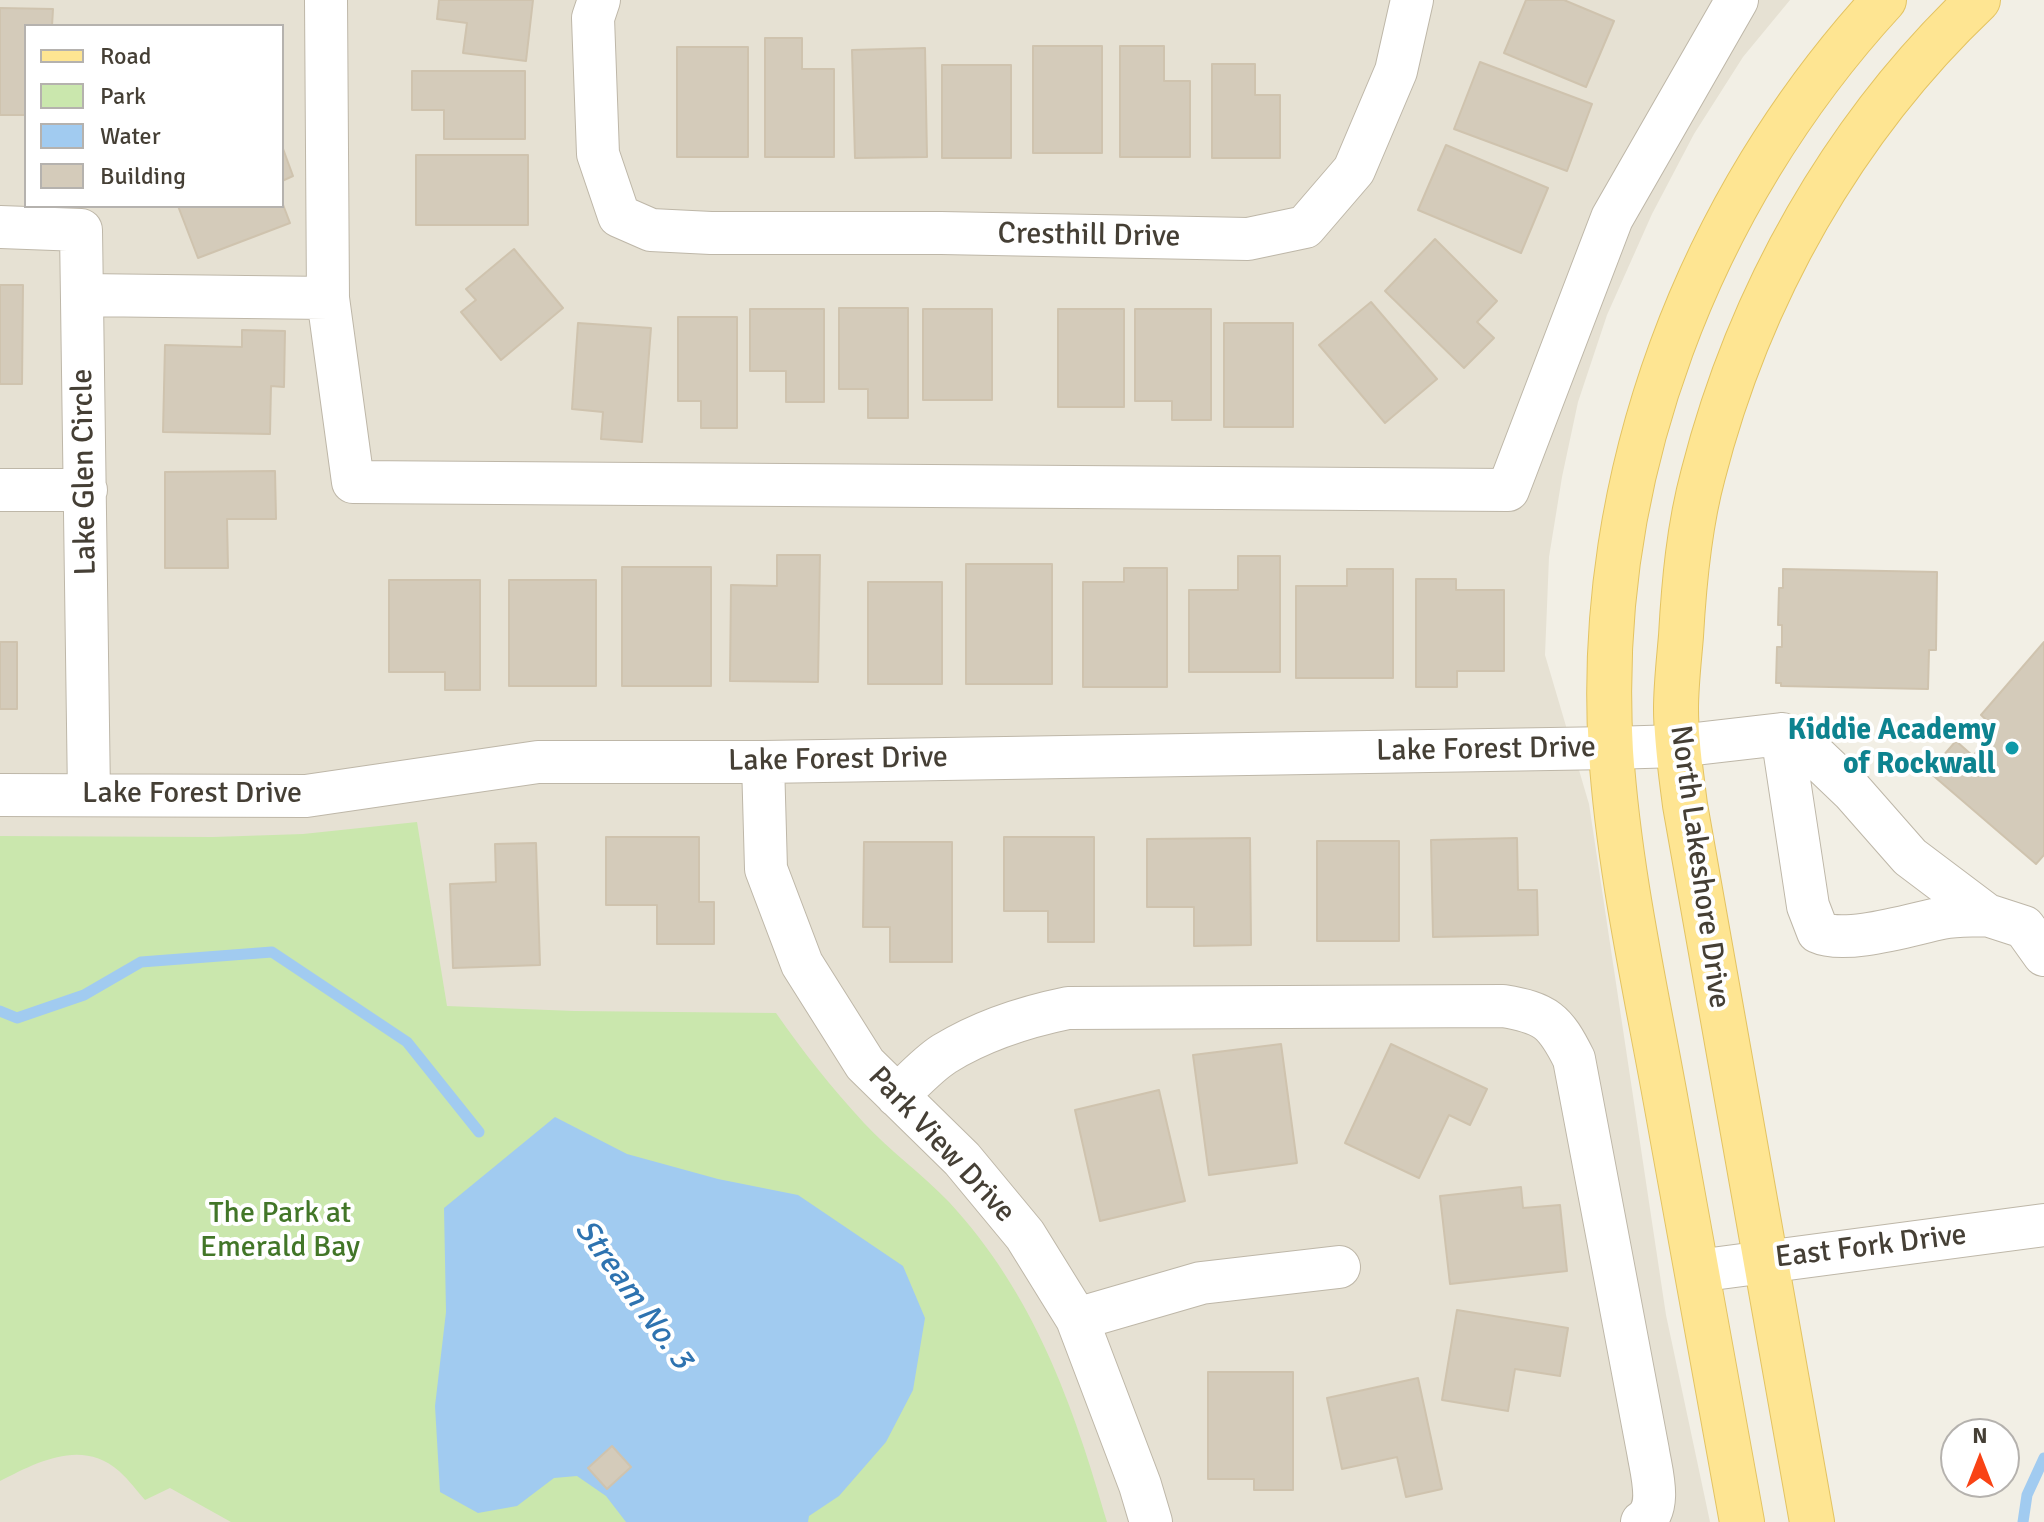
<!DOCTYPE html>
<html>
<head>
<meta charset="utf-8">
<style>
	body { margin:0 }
	#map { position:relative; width:2044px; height:1522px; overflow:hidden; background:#f2efe5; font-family:Signika,sans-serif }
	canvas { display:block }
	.legend { position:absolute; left:24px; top:24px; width:260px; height:184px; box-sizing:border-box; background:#fff; border:2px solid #b5b2ae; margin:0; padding:10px 14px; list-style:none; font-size:24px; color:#453f35 }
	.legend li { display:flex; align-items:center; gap:16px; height:40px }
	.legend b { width:40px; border:2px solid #b5b2ae }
	.north { position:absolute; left:1940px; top:1418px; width:80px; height:80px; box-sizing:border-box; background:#fff; border:2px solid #b5b2ae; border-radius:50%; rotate:0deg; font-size:22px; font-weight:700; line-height:32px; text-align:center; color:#453f35 }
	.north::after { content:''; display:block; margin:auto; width:28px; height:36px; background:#f94315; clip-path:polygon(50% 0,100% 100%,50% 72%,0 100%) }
</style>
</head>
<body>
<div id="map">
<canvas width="2044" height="1522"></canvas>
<ul class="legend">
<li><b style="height:10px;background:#fee592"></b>Road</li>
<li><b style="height:22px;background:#cae7ad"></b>Park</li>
<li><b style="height:22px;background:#a1cbf0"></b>Water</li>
<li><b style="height:22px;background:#d4cbba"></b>Building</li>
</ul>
<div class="north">N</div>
</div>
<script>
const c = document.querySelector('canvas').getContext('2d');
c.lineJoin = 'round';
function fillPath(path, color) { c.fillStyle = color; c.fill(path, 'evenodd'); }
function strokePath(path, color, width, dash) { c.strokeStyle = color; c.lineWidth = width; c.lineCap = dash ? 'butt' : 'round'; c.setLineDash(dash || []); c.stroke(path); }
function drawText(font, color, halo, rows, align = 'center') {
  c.font = font + ' Signika,sans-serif'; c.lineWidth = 8; c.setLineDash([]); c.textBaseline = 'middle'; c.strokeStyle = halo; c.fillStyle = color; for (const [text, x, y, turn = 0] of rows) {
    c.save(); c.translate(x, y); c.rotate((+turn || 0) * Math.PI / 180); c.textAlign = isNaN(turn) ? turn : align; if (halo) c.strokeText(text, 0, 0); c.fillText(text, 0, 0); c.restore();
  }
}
const residential = new Path2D(`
	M 0,0 L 1790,0 L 1743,57 L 1694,134 L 1652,214 L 1607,315 L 1578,402 L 1562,477 L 1549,557 L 1545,655 L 1589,804 L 1666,1315 L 1710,1522 L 0,1522 ZM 26,26 L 282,26 L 282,206 L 26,206 Z`);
const green = new Path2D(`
	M 417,822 L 447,1006 L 574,1011 L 776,1013 C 804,1053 831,1087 864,1123 C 890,1151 922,1174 949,1202 C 1034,1294 1073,1404 1107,1522 L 231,1522 L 170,1488 L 145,1500 C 137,1491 129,1480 119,1471 C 82,1438 37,1462 0,1481 L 0,836 L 213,837 L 303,834 Z`);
const water = new Path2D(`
	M 555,1117 L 627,1154 L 718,1179 L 798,1195 L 903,1266 L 925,1318 L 913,1390 L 886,1442 L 839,1496 L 809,1516 L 808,1522 L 626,1522 L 606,1496 L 577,1476 L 554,1478 L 517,1506 L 478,1513 L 440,1492 L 435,1406 L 446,1312 L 444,1208 Z`);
const stream = new Path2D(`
	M 0,1011 L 17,1018 L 84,995 L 141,962 L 272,952 L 407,1042 L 479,1132
	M 2023,1522 L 2027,1495 L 2044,1458`);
const building = new Path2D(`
	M 439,0 L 533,0 L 526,61 L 463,53 L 467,23 L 437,19 Z
	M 1526,0 L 1564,0 L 1614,21 L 1586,87 L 1504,53 Z
	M 0,8 L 53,9 L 52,26 L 26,26 L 26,115 L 0,115 Z
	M 765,38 L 802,38 L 802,69 L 834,69 L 834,157 L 765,157 Z
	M 1033,46 L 1102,46 L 1102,153 L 1033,153 Z
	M 1120,46 L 1164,46 L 1164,81 L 1190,81 L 1190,157 L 1120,157 Z
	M 677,47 L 748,47 L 748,157 L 677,157 Z
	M 925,48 L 927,157 L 855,158 L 852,50 Z
	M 1480,62 L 1592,104 L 1567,171 L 1454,129 Z
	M 1212,64 L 1255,64 L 1255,95 L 1280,95 L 1280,158 L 1212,158 Z
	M 942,65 L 1011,65 L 1011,158 L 942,158 Z
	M 412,71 L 525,71 L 525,139 L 444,139 L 444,110 L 412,110 Z
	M 1446,145 L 1548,188 L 1521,253 L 1418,210 Z
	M 282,146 L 293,176 L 282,181 Z
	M 416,155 L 528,155 L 528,225 L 416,225 Z
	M 282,202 L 290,223 L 198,258 L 178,206 L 282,206 Z
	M 1435,239 L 1497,301 L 1477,322 L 1494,338 L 1464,368 L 1385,291 Z
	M 514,249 L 563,308 L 501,360 L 461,312 L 476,300 L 466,289 Z
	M 0,285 L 23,285 L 22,384 L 0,384 Z
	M 1371,302 L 1437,379 L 1385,423 L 1319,345 Z
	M 839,308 L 908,308 L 908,418 L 868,418 L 868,389 L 839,389 Z
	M 750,309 L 824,309 L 824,402 L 786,402 L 786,371 L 750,371 Z
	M 923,309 L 992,309 L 992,400 L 923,400 Z
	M 1058,309 L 1124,309 L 1124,407 L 1058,407 Z
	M 1135,309 L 1211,309 L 1211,420 L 1172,420 L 1172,401 L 1135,401 Z
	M 678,317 L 737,317 L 737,428 L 701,428 L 701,401 L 678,401 Z
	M 578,323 L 651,328 L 642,442 L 601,439 L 603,412 L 572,409 Z
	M 1224,323 L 1293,323 L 1293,427 L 1224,427 Z
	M 242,330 L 285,331 L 284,387 L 271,386 L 270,434 L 163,432 L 165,345 L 242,347 Z
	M 275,471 L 276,519 L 227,519 L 228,568 L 165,568 L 165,472 Z
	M 777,555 L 820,555 L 818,682 L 730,681 L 731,585 L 777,586 Z
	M 1238,556 L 1280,556 L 1280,672 L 1189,672 L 1189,590 L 1238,590 Z
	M 966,564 L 1052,564 L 1052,684 L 966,684 Z
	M 622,567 L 711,567 L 711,686 L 622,686 Z
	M 1124,568 L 1167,568 L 1167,687 L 1083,687 L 1083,582 L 1124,582 Z
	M 1347,569 L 1393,569 L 1393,678 L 1296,678 L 1296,586 L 1347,586 Z
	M 1783,569 L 1937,572 L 1936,650 L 1929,650 L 1928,689 L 1781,686 L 1781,683 L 1776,683 L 1777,647 L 1782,647 L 1782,625 L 1778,625 L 1779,588 L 1783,588 Z
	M 1416,579 L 1456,579 L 1456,590 L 1504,590 L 1504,671 L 1457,671 L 1457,687 L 1416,687 Z
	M 389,580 L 480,580 L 480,690 L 445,690 L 445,672 L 389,672 Z
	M 509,580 L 596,580 L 596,686 L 509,686 Z
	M 868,582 L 942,582 L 942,684 L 868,684 Z
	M 0,642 L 17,642 L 17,709 L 0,709 Z
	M 2044,642 L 2044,855 L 2036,864 L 1929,772 L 1956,741 L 1973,756 L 1996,729 L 1981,715 Z
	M 606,837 L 699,837 L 699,902 L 714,902 L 714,944 L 657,944 L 657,905 L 606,905 Z
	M 1004,837 L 1094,837 L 1094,942 L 1048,942 L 1048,911 L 1004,911 Z
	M 1250,838 L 1251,945 L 1194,946 L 1194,907 L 1147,907 L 1147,839 Z
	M 1517,838 L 1518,890 L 1537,890 L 1538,935 L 1433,937 L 1431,840 Z
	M 1317,841 L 1399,841 L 1399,941 L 1317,941 Z
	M 864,842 L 952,842 L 952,962 L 890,962 L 890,927 L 863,927 Z
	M 536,843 L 540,965 L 453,968 L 450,884 L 496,882 L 495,844 Z
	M 1281,1044 L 1297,1163 L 1209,1175 L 1193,1055 Z
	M 1391,1044 L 1487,1089 L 1470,1125 L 1449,1115 L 1419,1178 L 1345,1143 Z
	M 1159,1090 L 1185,1201 L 1100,1221 L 1075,1110 Z
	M 1521,1187 L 1523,1208 L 1560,1205 L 1567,1271 L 1450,1284 L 1440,1196 Z
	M 1457,1310 L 1568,1328 L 1560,1376 L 1515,1369 L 1508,1411 L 1442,1400 Z
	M 1208,1372 L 1293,1372 L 1293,1490 L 1254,1490 L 1254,1479 L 1208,1479 Z
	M 1418,1378 L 1442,1489 L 1406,1497 L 1397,1457 L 1342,1469 L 1327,1398 Z
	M 612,1446 L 631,1467 L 607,1489 L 588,1468 Z`);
const minor = new Path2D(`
	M 599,0 L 593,18 L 598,154 L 619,216 L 651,230 L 711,233 L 941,233 L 1248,239 L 1305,227 L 1354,170 L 1396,71 L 1412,0
	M 0,227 L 81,230 L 89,795
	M 83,295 L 328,298 L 326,0
	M 328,298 L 353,482 L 1508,490 L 1612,218 L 1737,0
	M 0,490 L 86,490
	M 1782,734 L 1808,906 L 1818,932 C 1846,945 1912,924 1942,918 C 1956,915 1972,916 1987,915
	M 763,762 L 766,869 L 802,964 L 865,1064 L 962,1159 L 1025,1235 L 1077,1319 L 1140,1485 L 1151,1522
	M 0,795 L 306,796 L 538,762 L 763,762 L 1611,748 L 1678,746 L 1782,734 L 1807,748 L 1852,791 L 1910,857 L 1987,915 L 2024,927 L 2044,955
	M 897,1096 C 912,1082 927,1065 944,1054 C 983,1030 1024,1017 1068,1008 L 1503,1006 C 1546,1013 1555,1021 1574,1059 L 1648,1451 C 1651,1471 1663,1509 1642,1522
	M 1697,1271 L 2044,1225
	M 1077,1319 L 1201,1283 L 1339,1267`);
const major = new Path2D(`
	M 1742,1522 C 1717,1382 1692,1242 1666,1102 C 1645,986 1619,870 1611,752 C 1594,477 1698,202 1884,0
	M 1812,1522 L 1685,805 C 1681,773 1676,741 1676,709 C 1676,685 1679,660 1681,636 C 1684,582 1689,527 1703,475 C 1749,295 1843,128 1978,0`);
const markers = [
	[2012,748,8,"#0f9aa8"]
];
const streetNames = [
	["Cresthill Drive",1089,236,1],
	["Lake Glen Circle",85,472,-91],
	["Lake Forest Drive",1486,750,-1],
	["Lake Forest Drive",838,760,-1],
	["Lake Forest Drive",192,794],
	["North Lakeshore Drive",1699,867,82],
	["Park View Drive",941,1145,47],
	["East Fork Drive",1871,1247,-7]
];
const cultureNames = [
	["Kiddie Academy",1996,731],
	["of Rockwall",1996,765]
];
const parkNames = [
	["The Park at",280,1214],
	["Emerald Bay",280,1248]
];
const waterNames = [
	["Stream No. 3",633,1295,54]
];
fillPath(residential, '#e6e1d3');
fillPath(green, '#cae7ad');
fillPath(water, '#a1cbf0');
strokePath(stream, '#a1cbf0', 11);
fillPath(building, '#d4cbba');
strokePath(building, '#cfc3ae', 2);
strokePath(minor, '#beb7a8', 44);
strokePath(major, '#e3c362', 46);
strokePath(minor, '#fff', 42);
strokePath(major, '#fee592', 44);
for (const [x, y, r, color] of markers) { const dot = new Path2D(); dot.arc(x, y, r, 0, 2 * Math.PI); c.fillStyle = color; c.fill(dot); strokePath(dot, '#fff', 3); }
drawText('30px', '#453f35', '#fff', streetNames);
drawText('bold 30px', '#0d838f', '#fff', cultureNames, 'right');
drawText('30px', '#427628', '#fff', parkNames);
drawText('italic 32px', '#2e73b0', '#fff', waterNames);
</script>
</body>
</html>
